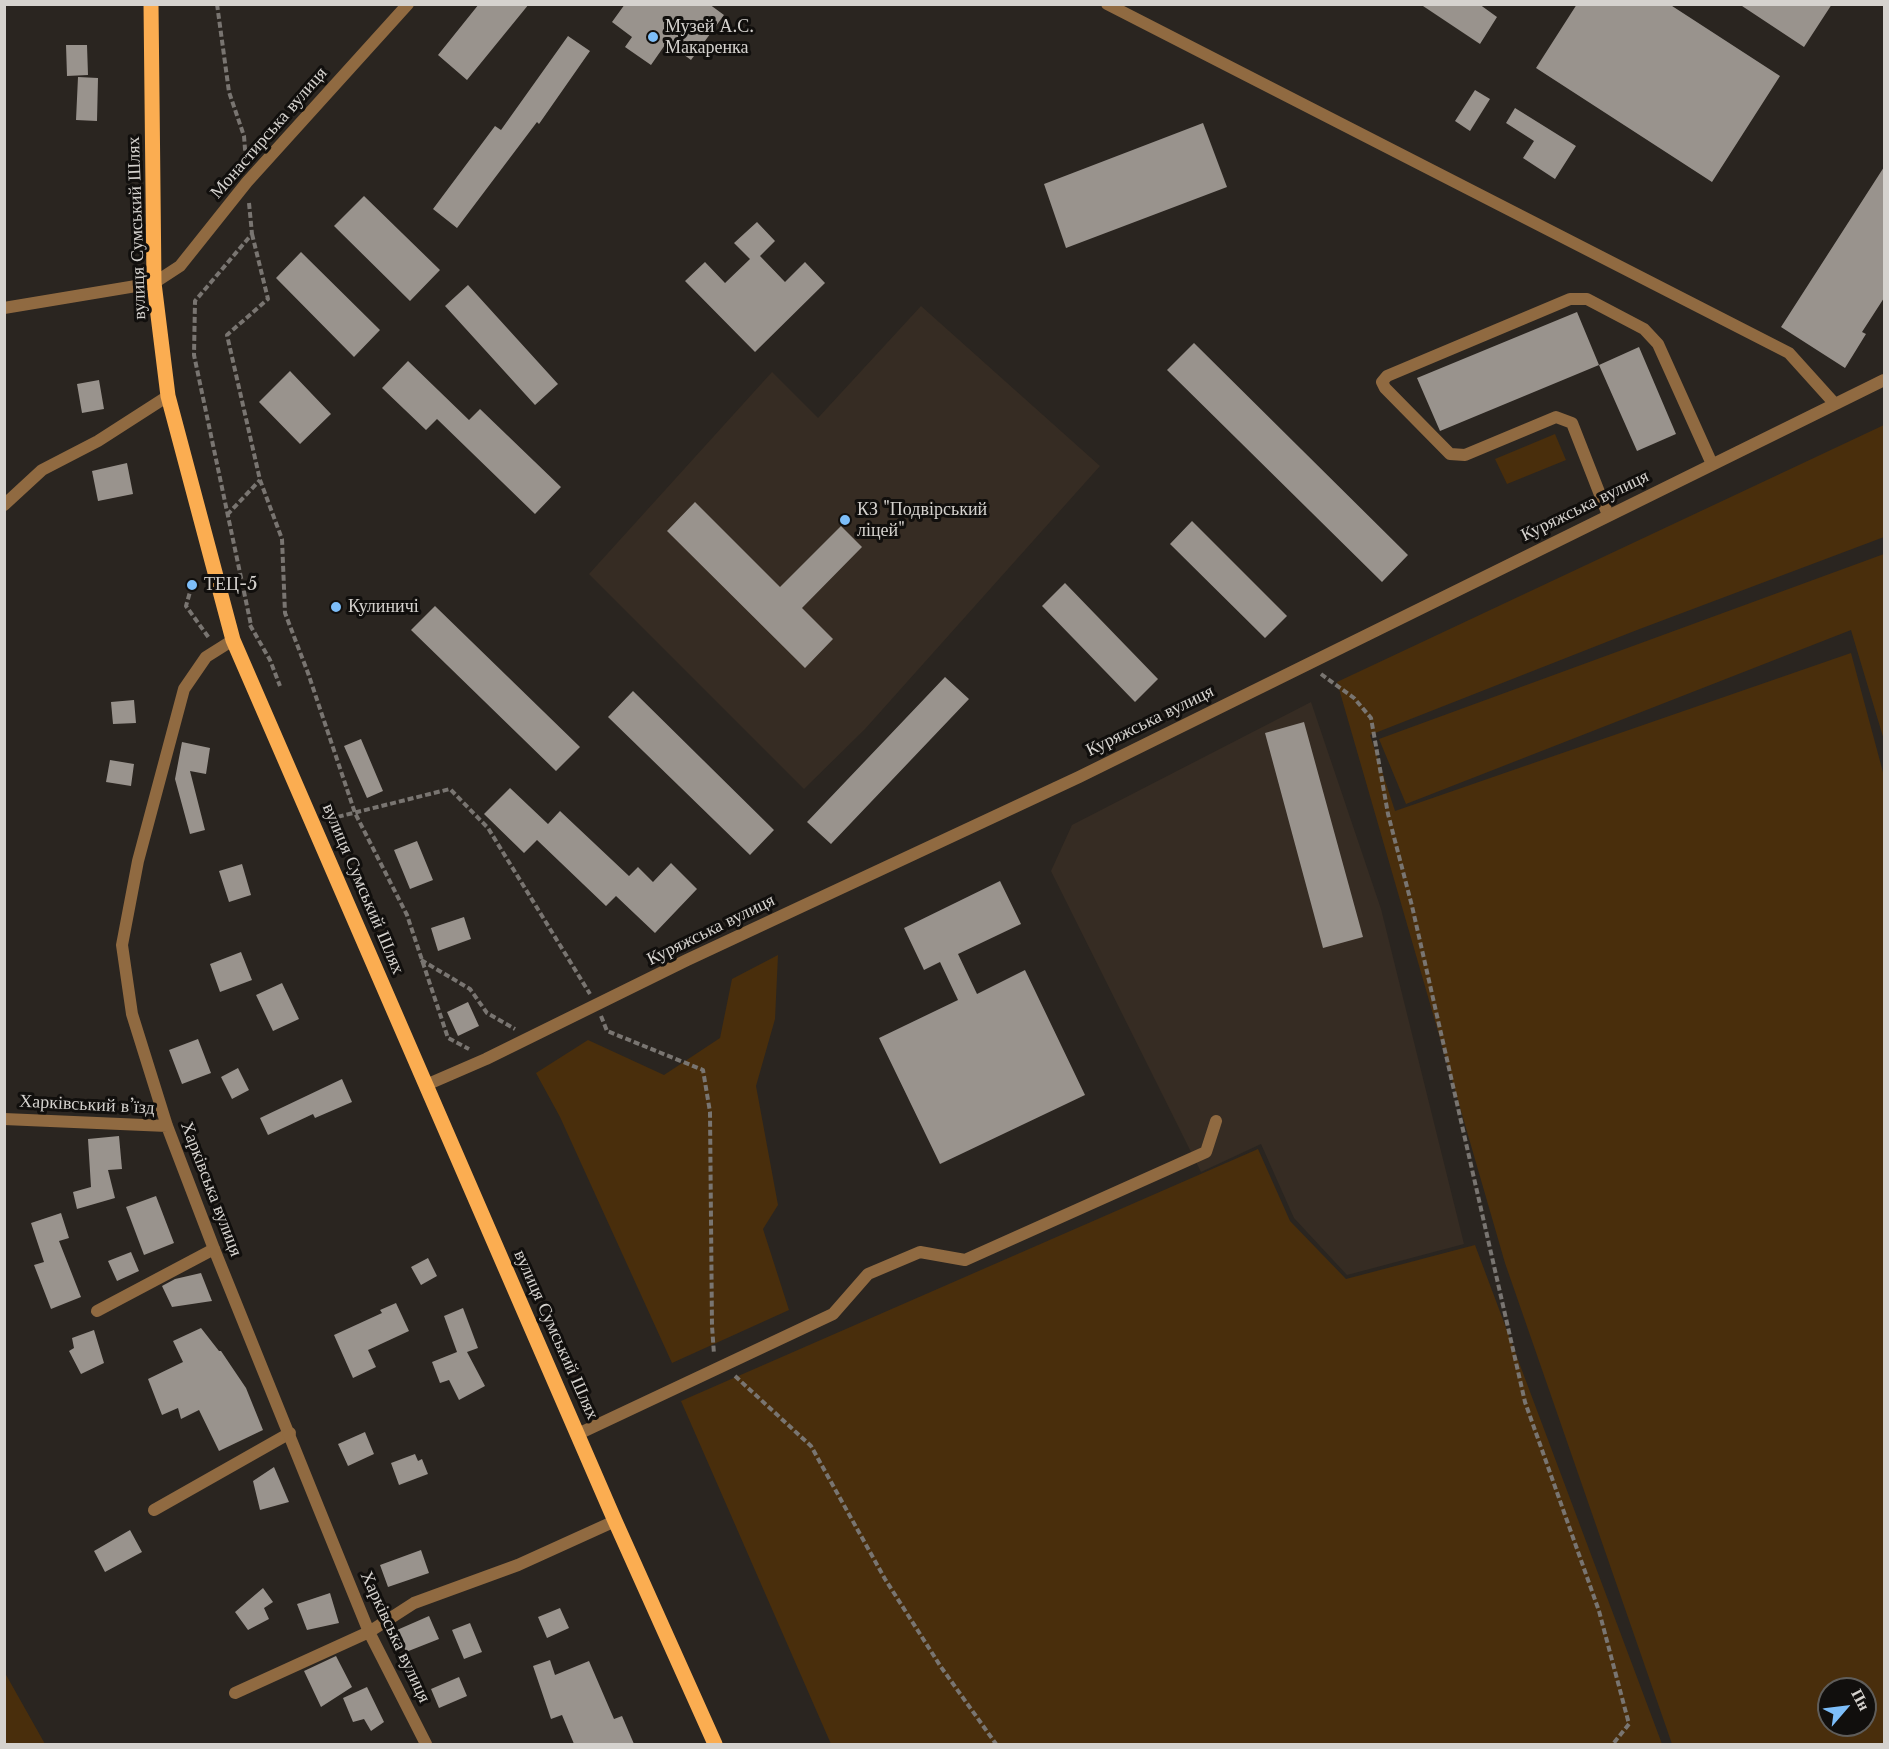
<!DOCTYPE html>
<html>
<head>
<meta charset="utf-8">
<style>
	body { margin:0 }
	#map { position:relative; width:1889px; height:1749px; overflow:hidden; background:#2a2520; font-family:"Libre Baskerville",serif }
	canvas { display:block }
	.frame { position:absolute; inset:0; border:6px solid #d5d2ce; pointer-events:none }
	.north { position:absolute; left:1817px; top:1677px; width:60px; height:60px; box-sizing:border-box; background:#110f0d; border:2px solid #5f5d5a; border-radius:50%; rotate:62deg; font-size:16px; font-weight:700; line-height:24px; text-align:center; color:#d5d2ce }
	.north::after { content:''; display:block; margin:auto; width:21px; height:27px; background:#7dbef9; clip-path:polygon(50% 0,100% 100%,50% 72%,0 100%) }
</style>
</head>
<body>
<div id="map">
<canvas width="1889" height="1749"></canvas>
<div class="frame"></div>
<div class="north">Пн</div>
</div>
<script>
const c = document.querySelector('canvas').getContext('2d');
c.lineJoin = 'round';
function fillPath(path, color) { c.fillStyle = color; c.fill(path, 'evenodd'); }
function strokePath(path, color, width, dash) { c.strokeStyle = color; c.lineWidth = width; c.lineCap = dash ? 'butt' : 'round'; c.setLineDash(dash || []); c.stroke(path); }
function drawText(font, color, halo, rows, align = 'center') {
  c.font = font + ' "Libre Baskerville",serif'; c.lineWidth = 6; c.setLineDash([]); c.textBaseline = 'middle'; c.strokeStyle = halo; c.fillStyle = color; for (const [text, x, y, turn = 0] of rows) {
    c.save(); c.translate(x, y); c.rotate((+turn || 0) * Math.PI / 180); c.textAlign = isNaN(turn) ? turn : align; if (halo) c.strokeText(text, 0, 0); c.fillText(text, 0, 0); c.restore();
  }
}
const built = new Path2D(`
	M 921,306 L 1100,466 L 865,729 L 804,789 L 589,574 L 772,372 L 818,418 Z
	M 1311,702 L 1381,909 L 1464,1244 L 1347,1275 L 1294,1218 L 1261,1144 L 1201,1172 L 1051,871 L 1072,825 Z`);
const green = new Path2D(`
	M 1884,425 L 1884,537 L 1637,630 L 1370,735 L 1395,811 L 1851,653 L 1884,776 L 1884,1744 L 1672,1744 L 1505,1263 L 1337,682 ZM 1829,1689 L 1865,1689 L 1865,1725 L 1829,1725 Z
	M 1555,434 L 1566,460 L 1507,484 L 1495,459 Z
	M 1884,554 L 1884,740 L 1851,630 L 1406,804 L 1379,739 Z
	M 778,955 L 775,1019 L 756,1086 L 778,1205 L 763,1229 L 789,1310 L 672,1363 L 560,1117 L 536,1073 L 588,1040 L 664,1075 L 720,1038 L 732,979 Z
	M 1258,1149 L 1290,1221 L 1346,1279 L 1475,1245 L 1662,1744 L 831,1744 L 681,1401 Z
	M 4,1673 L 5,1673 L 45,1744 L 5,1744 Z`);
const building = new Path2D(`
	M 479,4 L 529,4 L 467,80 L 438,55 Z
	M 625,4 L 709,4 L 724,15 L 691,60 L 667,42 L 651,65 L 625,47 L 632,37 L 612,22 Z
	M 1420,4 L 1479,4 L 1497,17 L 1480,44 Z
	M 1577,4 L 1669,4 L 1780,76 L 1712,182 L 1536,68 Z
	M 1739,4 L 1832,4 L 1804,47 Z
	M 568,36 L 590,51 L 539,124 L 537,122 L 457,228 L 433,209 L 495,126 L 501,130 Z
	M 66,45 L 87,45 L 88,75 L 67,76 Z
	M 78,77 L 98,78 L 97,121 L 76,120 Z
	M 1475,90 L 1490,99 L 1470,131 L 1455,121 Z
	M 1515,108 L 1576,146 L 1555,179 L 1523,158 L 1534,141 L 1506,123 Z
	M 1203,123 L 1227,187 L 1066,248 L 1044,184 Z
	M 1884,167 L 1884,298 L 1862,332 L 1866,334 L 1845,368 L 1781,327 Z
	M 364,196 L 440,270 L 410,301 L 334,226 Z
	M 757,222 L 775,241 L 760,256 L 785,282 L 805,262 L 825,283 L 755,352 L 685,281 L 705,262 L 725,283 L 750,259 L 734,243 Z
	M 301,252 L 380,330 L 354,357 L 276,278 Z
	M 468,285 L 558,384 L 535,405 L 445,306 Z
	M 1577,312 L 1599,365 L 1440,431 L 1417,378 Z
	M 1194,343 L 1408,555 L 1382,582 L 1167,370 Z
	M 1639,347 L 1676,434 L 1637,451 L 1599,365 Z
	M 408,361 L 469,420 L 480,409 L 561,487 L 535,514 L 437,419 L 426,430 L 382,388 Z
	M 290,371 L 331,414 L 300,444 L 259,402 Z
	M 99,380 L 104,409 L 82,413 L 77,384 Z
	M 127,463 L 133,494 L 98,501 L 92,471 Z
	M 695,502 L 780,587 L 841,526 L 862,547 L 802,608 L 833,639 L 805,668 L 667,531 Z
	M 1192,521 L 1287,616 L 1265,638 L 1170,544 Z
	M 1065,583 L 1158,679 L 1135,702 L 1042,606 Z
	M 435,606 L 580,747 L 556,771 L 411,630 Z
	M 945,677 L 969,699 L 831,844 L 807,822 Z
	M 633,691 L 774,830 L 750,855 L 608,717 Z
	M 134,700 L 136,723 L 113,724 L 111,702 Z
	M 1304,722 L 1363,937 L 1323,948 L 1265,733 Z
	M 361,739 L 383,791 L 367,798 L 344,746 Z
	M 182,742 L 210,748 L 206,774 L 190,771 L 205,830 L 190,834 L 175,779 Z
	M 110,760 L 134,764 L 131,786 L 106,782 Z
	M 510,788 L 548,824 L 560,811 L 629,876 L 638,867 L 653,882 L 671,863 L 697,889 L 655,933 L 616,896 L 606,906 L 537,840 L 524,853 L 484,814 Z
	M 417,841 L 433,880 L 410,889 L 394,850 Z
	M 242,864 L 251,895 L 229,902 L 219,871 Z
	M 1000,881 L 1021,924 L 958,954 L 977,994 L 1025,970 L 1085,1095 L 940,1164 L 879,1038 L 958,1000 L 940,962 L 924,970 L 904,928 Z
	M 464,917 L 471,939 L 438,951 L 431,928 Z
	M 241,952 L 252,980 L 220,992 L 210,964 Z
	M 282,983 L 299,1019 L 273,1031 L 256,995 Z
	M 468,1002 L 479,1026 L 458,1036 L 447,1012 Z
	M 198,1039 L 211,1073 L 182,1084 L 169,1050 Z
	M 238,1068 L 249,1090 L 232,1099 L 221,1077 Z
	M 342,1079 L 352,1102 L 315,1118 L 313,1114 L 268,1135 L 260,1118 Z
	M 119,1136 L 122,1169 L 108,1170 L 115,1198 L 77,1209 L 73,1192 L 91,1187 L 88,1139 Z
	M 156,1196 L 174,1243 L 144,1255 L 126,1207 Z
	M 61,1213 L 69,1238 L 59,1241 L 81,1297 L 51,1309 L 34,1265 L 44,1262 L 31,1223 Z
	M 131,1252 L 139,1271 L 117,1281 L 108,1261 Z
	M 428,1258 L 437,1276 L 421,1285 L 411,1267 Z
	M 201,1273 L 212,1301 L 172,1307 L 162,1286 L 175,1279 Z
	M 396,1303 L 409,1331 L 368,1350 L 376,1367 L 353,1378 L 334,1335 L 382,1313 L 380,1310 Z
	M 463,1308 L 478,1348 L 467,1352 L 485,1386 L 459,1400 L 449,1380 L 440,1383 L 432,1362 L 457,1352 L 444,1316 Z
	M 201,1328 L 219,1351 L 221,1351 L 246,1388 L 263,1430 L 219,1451 L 199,1410 L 181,1419 L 178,1408 L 162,1415 L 148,1379 L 183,1362 L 173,1341 Z
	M 94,1330 L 104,1363 L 81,1374 L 69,1351 L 74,1348 L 72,1338 Z
	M 365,1432 L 374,1454 L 348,1466 L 338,1444 Z
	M 415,1454 L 418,1461 L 422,1459 L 428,1474 L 399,1485 L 391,1463 Z
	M 274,1467 L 289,1502 L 260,1510 L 253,1481 Z
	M 130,1530 L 142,1552 L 105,1572 L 94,1551 Z
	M 421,1550 L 429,1573 L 388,1587 L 380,1565 Z
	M 263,1588 L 273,1602 L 264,1608 L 269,1619 L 248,1630 L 235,1612 Z
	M 330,1593 L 339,1623 L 307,1630 L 297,1604 Z
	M 560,1608 L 569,1628 L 547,1638 L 538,1617 Z
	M 429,1616 L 439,1639 L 406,1652 L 397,1630 Z
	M 470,1623 L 482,1652 L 464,1659 L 452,1630 Z
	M 336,1656 L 352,1687 L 321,1707 L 304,1671 Z
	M 550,1660 L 555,1675 L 589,1661 L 614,1719 L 622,1716 L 634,1744 L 574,1744 L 562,1715 L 551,1719 L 533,1666 Z
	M 459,1677 L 467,1696 L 439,1708 L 431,1689 Z
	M 367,1687 L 384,1722 L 371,1731 L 364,1719 L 353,1722 L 343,1698 Z`);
const path = new Path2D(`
	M 217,4 L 229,92 L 244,136 L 246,162
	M 249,203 L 252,234 L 195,301 L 194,355 L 251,625
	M 252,234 L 268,299 L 227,335 L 260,480 L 282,539 L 285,613 L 308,673 L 355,813 L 407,915 L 448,1038 L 469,1049
	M 227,515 L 260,480
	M 192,585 L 186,606 L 209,638
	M 250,625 L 270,660 L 280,686
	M 1321,674 L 1354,698 L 1371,718 L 1388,814 L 1412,906 L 1525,1402 L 1599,1611 L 1629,1724 L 1613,1744
	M 329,819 L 450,789 L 488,828 L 590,994
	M 421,960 L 470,989 L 487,1013 L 515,1029
	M 601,1016 L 607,1031 L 703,1070 L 710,1112 L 712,1326 L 714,1354
	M 735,1376 L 811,1446 L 885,1579 L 941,1667 L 996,1744`);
const lane = new Path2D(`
	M 1608,515 L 1572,423 L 1556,417 L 1465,455 L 1450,454 L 1385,388 L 1382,382 L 1387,376 L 1570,299 L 1587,299 L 1644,329 L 1658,344 L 1712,464
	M 97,1311 L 214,1249
	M 578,1434 L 833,1314 L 868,1274 L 920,1252 L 965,1260 L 1206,1152 L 1216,1121
	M 154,1510 L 290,1433`);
const street = new Path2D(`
	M 1107,4 L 1789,353 L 1835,404
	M 4,308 L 154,283 L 180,266 L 247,182 L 408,4
	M 4,505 L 42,470 L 98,441 L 168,396
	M 233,640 L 206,657 L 184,689 L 138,861 L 122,945 L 132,1014 L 167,1126 L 214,1249 L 319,1509 L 369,1632 L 426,1744
	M 426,1085 L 486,1059 L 687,960 L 1079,777 L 1884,380
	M 4,1119 L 167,1126
	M 235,1693 L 369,1632 L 414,1603 L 518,1565 L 615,1521`);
const primary = new Path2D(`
	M 151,4 L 154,283 L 168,396 L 233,640 L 615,1521 L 715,1744`);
const markers = [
	[653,37,6,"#7dbef9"],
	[845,520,6,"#7dbef9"],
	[192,585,6,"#7dbef9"],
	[336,607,6,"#7dbef9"]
];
const poiNames = [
	["Музей А.С.",665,27],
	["Макаренка",665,48],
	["КЗ \"Подвірський",857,510],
	["ліцей\"",857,531],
	["ТЕЦ-5",204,585],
	["Кулиничі",348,607]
];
const streetNames = [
	["Монастирська вулиця",269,133,-49],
	["вулиця Сумський Шлях",137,228,-92],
	["Куряжська вулиця",1585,506,-26],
	["Куряжська вулиця",1150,721,-26],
	["вулиця Сумський Шлях",363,889,67],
	["Куряжська вулиця",711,930,-26],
	["Харківський в’їзд",87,1105,3],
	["Харківська вулиця",211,1189,69],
	["вулиця Сумський Шлях",556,1335,66],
	["Харківська вулиця",395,1637,65]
];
fillPath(built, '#362c23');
fillPath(green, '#492e0c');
fillPath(building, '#99938d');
strokePath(path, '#797571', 4, [6, 3]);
strokePath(lane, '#906a41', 12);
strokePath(street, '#906a41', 12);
strokePath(primary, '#fbad51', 15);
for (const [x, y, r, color] of markers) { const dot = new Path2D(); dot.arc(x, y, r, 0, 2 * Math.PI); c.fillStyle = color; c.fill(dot); strokePath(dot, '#110f0d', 2); }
drawText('18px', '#d5d2ce', '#110f0d', poiNames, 'left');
drawText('18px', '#d5d2ce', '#110f0d', streetNames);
</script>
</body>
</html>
